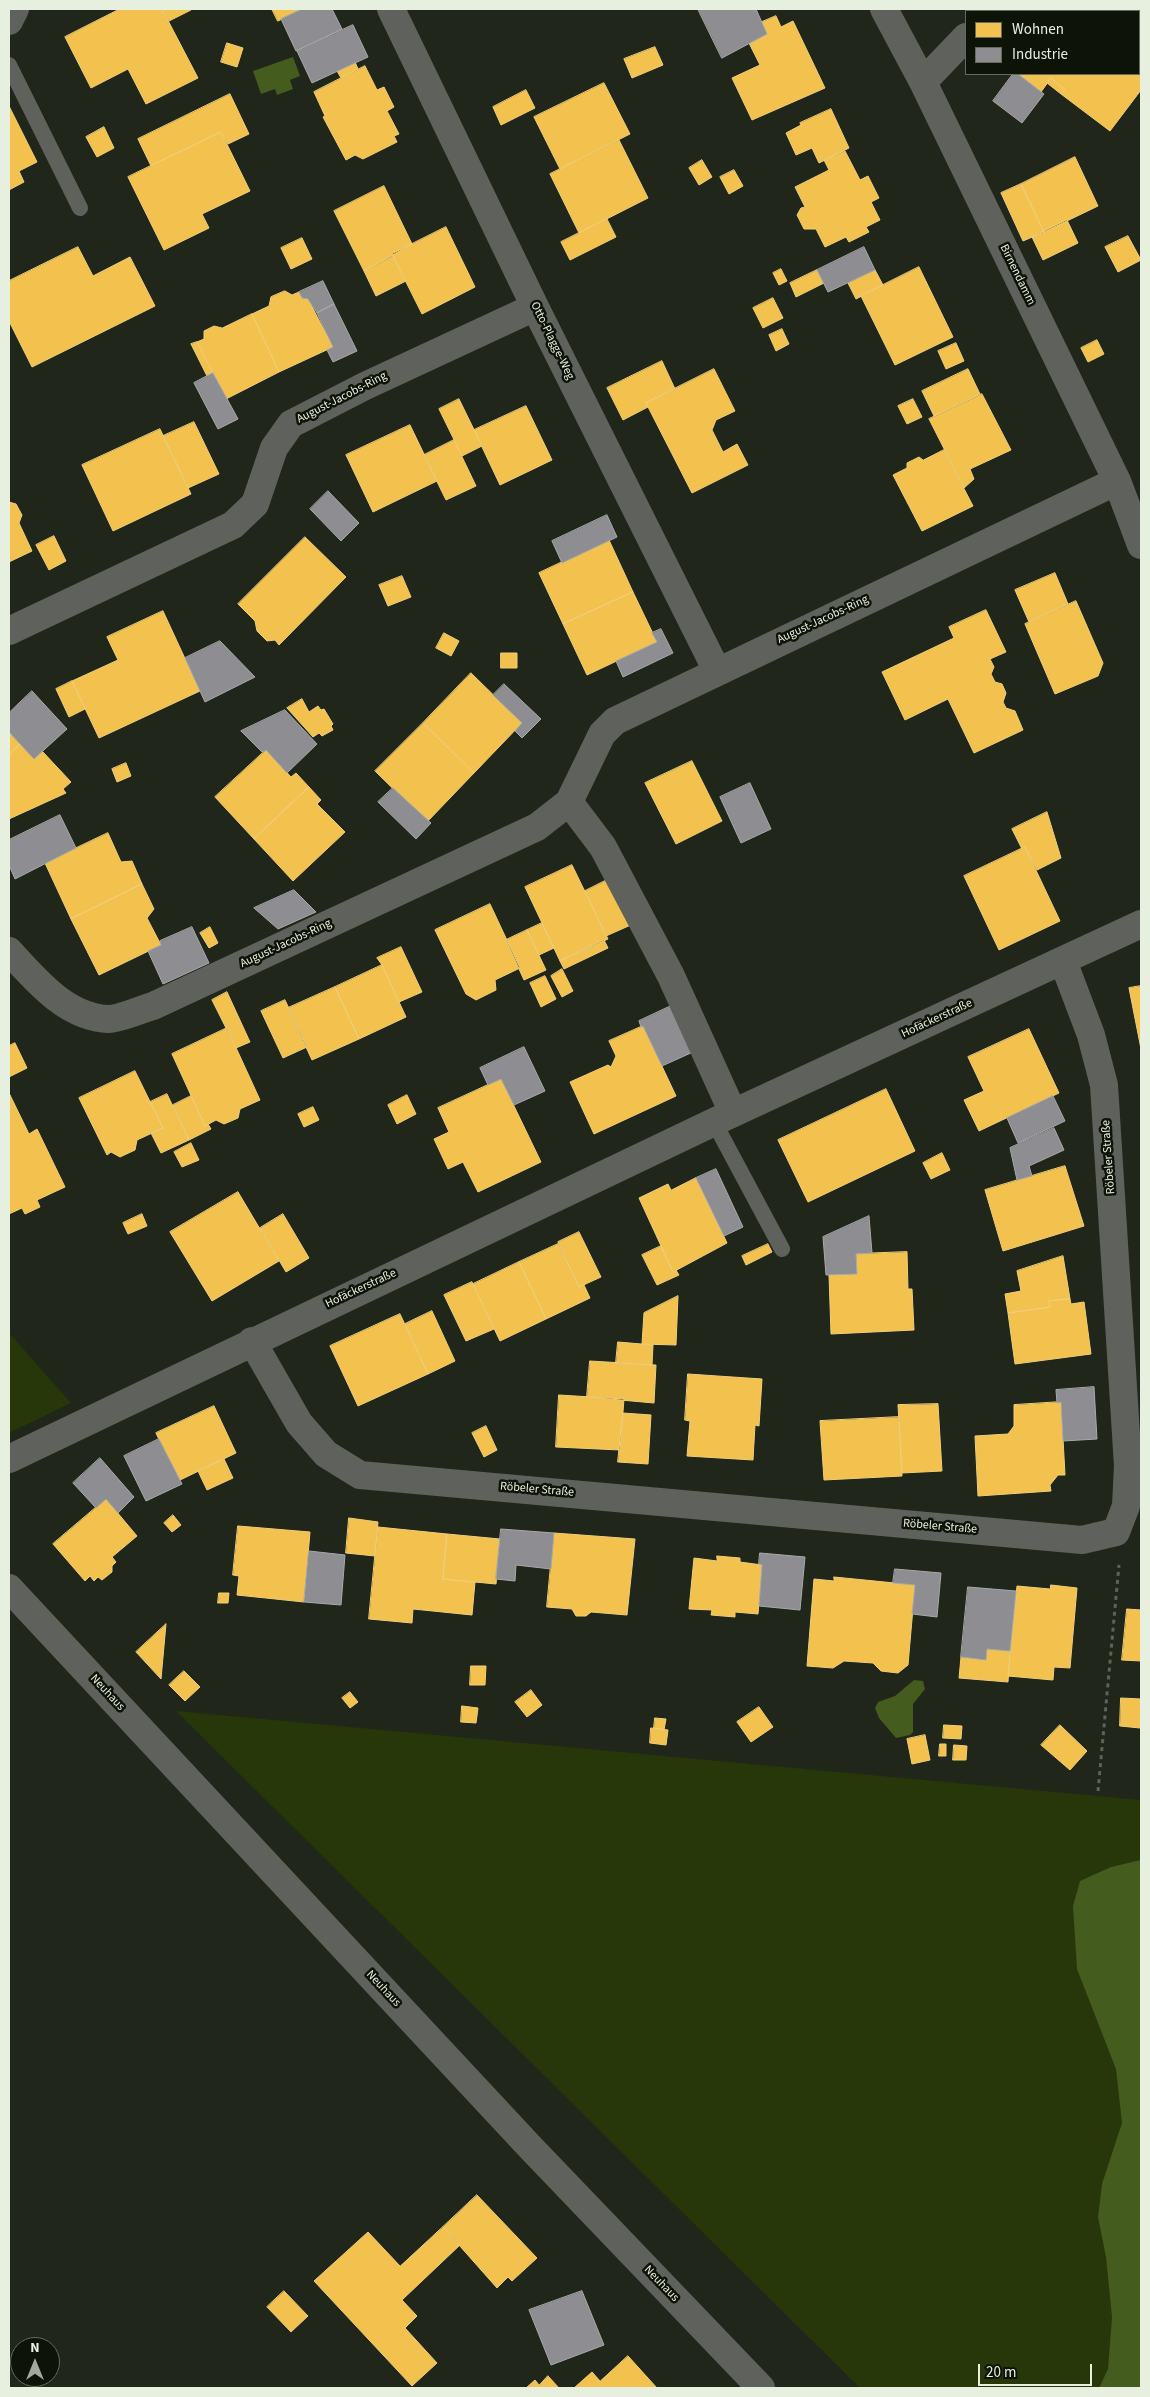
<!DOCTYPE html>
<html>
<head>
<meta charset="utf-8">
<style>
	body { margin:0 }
	#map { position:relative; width:1150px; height:2397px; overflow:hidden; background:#21261a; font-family:"Source Sans 3",sans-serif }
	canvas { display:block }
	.frame { position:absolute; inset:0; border:10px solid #e7efdf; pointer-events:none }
	.legend { position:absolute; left:965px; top:10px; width:175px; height:65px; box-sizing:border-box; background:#0e1308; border:1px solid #656b5e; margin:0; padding:6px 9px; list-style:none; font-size:15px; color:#e7efdf }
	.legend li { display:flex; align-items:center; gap:10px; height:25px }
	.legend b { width:25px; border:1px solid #656b5e }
	.north { position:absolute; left:10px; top:2337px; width:50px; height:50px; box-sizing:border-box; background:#0e1308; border:1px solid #656b5e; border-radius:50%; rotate:0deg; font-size:14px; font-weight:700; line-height:20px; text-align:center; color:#e7efdf }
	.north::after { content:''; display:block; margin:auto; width:18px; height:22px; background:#a2a99a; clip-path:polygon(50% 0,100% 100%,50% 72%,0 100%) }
	.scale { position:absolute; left:978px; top:2364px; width:114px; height:22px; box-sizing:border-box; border:2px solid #e7efdf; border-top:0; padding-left:6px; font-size:15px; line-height:18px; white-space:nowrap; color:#e7efdf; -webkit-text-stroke:4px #0e1308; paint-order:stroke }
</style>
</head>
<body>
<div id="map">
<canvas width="1150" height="2397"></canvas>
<div class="frame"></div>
<ul class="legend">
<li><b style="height:14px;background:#f2c14e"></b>Wohnen</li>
<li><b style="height:14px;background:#8d8d92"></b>Industrie</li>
</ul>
<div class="north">N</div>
<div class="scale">20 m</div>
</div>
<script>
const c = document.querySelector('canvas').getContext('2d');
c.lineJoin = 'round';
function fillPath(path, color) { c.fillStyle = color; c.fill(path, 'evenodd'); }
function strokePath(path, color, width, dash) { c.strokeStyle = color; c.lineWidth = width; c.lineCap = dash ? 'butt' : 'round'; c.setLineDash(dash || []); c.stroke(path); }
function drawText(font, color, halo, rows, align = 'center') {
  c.font = font + ' "Source Sans 3",sans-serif'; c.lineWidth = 5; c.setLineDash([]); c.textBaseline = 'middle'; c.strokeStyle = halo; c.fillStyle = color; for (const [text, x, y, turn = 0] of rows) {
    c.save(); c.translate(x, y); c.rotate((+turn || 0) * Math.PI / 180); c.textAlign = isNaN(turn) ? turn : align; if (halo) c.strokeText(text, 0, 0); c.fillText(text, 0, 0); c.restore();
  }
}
const green = new Path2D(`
	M 9,1333 L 71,1403 L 9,1433 Z
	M 176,1711 L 1141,1800 L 1141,2388 L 860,2388 Z`);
const water = new Path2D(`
	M 293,57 L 300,76 L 290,80 L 293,89 L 277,95 L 275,89 L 261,94 L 253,71 Z
	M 914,1680 L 923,1681 L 925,1689 L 913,1704 L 913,1732 L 910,1735 L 896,1738 L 879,1718 L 875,1708 L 878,1702 L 895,1696 Z
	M 1141,1860 L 1141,2388 L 1099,2388 L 1108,2369 L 1112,2317 L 1106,2257 L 1098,2217 L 1102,2184 L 1122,2123 L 1116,2069 L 1077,1969 L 1073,1906 L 1080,1881 L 1111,1867 Z`);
const homes = new Path2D(`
	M 120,9 L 162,9 L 198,78 L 146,104 L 128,69 L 91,88 L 65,37 Z
	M 162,9 L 190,9 L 191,10 L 169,21 Z
	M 272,9 L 302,9 L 278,21 Z
	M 1129,9 L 1141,9 L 1141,18 L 1139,11 Z
	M 776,16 L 781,27 L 793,21 L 825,88 L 752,120 L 732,78 L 760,65 L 749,43 L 767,34 L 762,22 Z
	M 227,43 L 243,48 L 237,67 L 221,62 Z
	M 655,47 L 663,65 L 632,78 L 624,59 Z
	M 355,62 L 358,69 L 341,78 L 337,71 Z
	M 1139,62 L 1141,64 L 1141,90 L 1110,131 L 1061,94 L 1065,90 L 1051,78 L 1041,92 L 1018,74 L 1139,74 Z
	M 365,66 L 377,90 L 384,87 L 394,107 L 387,111 L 399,134 L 394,136 L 397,142 L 363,159 L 355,155 L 346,160 L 323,117 L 325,116 L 314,92 Z
	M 1051,78 L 1065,90 L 1061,94 L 1047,83 Z
	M 604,83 L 630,134 L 560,169 L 534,117 Z
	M 526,90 L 535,108 L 501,125 L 493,107 Z
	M 230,94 L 249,134 L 228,144 L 221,132 L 151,166 L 138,139 Z
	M 9,106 L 37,162 L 19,171 L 24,182 L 9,190 Z
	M 831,109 L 849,148 L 819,163 L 812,148 L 796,155 L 786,133 L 801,125 L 800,123 Z
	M 104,127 L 114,148 L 97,157 L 86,137 Z
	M 221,132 L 250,191 L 202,214 L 209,228 L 164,250 L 128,177 Z
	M 619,140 L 648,198 L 579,233 L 550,174 Z
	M 845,151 L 860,180 L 868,176 L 879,198 L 871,202 L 880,220 L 866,227 L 869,232 L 849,242 L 846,237 L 825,247 L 816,229 L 804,229 L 797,215 L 801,208 L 805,207 L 795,187 L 829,170 L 824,160 Z
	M 1075,157 L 1098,206 L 1044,232 L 1021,184 Z
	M 702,160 L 712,177 L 699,185 L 689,168 Z
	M 734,170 L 743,186 L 729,194 L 720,177 Z
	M 1021,184 L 1044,232 L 1023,241 L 1001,193 Z
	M 384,186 L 412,244 L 364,271 L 334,211 Z
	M 607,219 L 616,237 L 570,260 L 561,242 Z
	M 1067,220 L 1078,243 L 1043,260 L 1032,237 Z
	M 446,227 L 475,287 L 422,314 L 392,254 Z
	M 1128,236 L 1141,260 L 1118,272 L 1105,247 Z
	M 302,238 L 312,259 L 291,269 L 281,248 Z
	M 78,247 L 93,276 L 130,257 L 155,306 L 32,367 L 9,321 L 9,281 Z
	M 393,256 L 406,281 L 376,296 L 364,271 Z
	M 919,267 L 953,337 L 895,365 L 861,296 Z
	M 781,269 L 787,281 L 779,285 L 773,273 Z
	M 817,270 L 824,283 L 796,297 L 790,283 Z
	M 875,270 L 883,285 L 856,299 L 848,283 Z
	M 285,291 L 292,295 L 299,292 L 302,298 L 308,299 L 333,347 L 279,372 L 252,314 L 269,306 L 271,297 Z
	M 773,298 L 783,318 L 763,328 L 753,308 Z
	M 252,314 L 279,372 L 226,399 L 197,342 L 204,339 L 204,331 L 214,326 L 222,328 Z
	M 782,329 L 789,344 L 776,351 L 769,335 Z
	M 1097,340 L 1104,354 L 1088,362 L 1081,348 Z
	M 197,342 L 213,373 L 207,376 L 191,344 Z
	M 956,343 L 964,361 L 946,369 L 938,351 Z
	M 662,361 L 675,389 L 646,403 L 648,407 L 623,420 L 607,388 Z
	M 714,369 L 735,411 L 716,420 L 712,430 L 723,452 L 737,444 L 748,465 L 692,493 L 646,403 Z
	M 968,369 L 980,394 L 934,416 L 922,391 Z
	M 982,394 L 1011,450 L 970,469 L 974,479 L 964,488 L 929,419 Z
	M 459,399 L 482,446 L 462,456 L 439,409 Z
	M 913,399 L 922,417 L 907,424 L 898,406 Z
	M 526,406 L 552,460 L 500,485 L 474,430 Z
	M 194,422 L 219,474 L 188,488 L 163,436 Z
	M 410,425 L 437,481 L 373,512 L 346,455 Z
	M 160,429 L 191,494 L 113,531 L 82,465 Z
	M 454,440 L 476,486 L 446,500 L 424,455 Z
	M 944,450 L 973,506 L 922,531 L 893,475 L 907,468 L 907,463 L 919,457 L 923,460 Z
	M 9,502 L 16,504 L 22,515 L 19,523 L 32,551 L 9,562 Z
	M 54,536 L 66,561 L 49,570 L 36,545 Z
	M 305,537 L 346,577 L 279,645 L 275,640 L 267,641 L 257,631 L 255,621 L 238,604 Z
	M 609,540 L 633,592 L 563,624 L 539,573 Z
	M 1055,573 L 1068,604 L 1029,622 L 1015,590 Z
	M 402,576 L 411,597 L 388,606 L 379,585 Z
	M 633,592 L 657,642 L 587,675 L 563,624 Z
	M 1076,601 L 1103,663 L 1098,676 L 1055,694 L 1025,624 Z
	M 986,610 L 1006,652 L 990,659 L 994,667 L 991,674 L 995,682 L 1002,684 L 1006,693 L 1003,702 L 1006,708 L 1015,711 L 1023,730 L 974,753 L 948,699 L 905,720 L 882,672 L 954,638 L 949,627 Z
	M 163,611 L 200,691 L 99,738 L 72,681 L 118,660 L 107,637 Z
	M 444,633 L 459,641 L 451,656 L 436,648 Z
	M 501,653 L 517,653 L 517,668 L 501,668 Z
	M 471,673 L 522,723 L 474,773 L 423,723 Z
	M 72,681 L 85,709 L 69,717 L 56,689 Z
	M 302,699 L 309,712 L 318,706 L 321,710 L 324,709 L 333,724 L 331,726 L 333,730 L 322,736 L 319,733 L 313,737 L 287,708 Z
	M 423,723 L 474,773 L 427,822 L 375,771 Z
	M 9,732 L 20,744 L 9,755 Z
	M 20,744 L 34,759 L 42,751 L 71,782 L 63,789 L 66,793 L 9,819 L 9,755 Z
	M 266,750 L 291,777 L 296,773 L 309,787 L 254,839 L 215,797 Z
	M 692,761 L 722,821 L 676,844 L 645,783 Z
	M 126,763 L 131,776 L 117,782 L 112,769 Z
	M 309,787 L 321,800 L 317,804 L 345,832 L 293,881 L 254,839 Z
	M 1047,812 L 1061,858 L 1037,870 L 1025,847 L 1022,849 L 1012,829 Z
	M 108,833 L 121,862 L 132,861 L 142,884 L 71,919 L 45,863 Z
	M 1025,847 L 1060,921 L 999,950 L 964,876 Z
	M 572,865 L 608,939 L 560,961 L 525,887 Z
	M 611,878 L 633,924 L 606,936 L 585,891 Z
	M 142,884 L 154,909 L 147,918 L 161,945 L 99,975 L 71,919 Z
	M 490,904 L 520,968 L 495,980 L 496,990 L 476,1000 L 466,994 L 435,930 Z
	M 542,923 L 554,948 L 539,955 L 527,930 Z
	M 210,927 L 218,943 L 209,948 L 200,933 Z
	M 527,930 L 546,970 L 524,980 L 506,940 Z
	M 604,940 L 608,948 L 564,969 L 560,961 Z
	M 401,947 L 422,992 L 399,1002 L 382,965 L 377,958 Z
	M 382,965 L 406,1017 L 359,1039 L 335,987 Z
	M 562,969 L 573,991 L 562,997 L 551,976 Z
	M 545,976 L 556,999 L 541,1007 L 530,983 Z
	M 1141,986 L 1141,1049 L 1129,988 Z
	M 335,987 L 359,1039 L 312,1060 L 288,1008 Z
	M 227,992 L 250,1042 L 236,1048 L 212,1000 Z
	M 285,1000 L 307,1047 L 283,1058 L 261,1011 Z
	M 643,1026 L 676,1096 L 594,1134 L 570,1082 L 608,1065 L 611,1067 L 616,1056 L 609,1041 Z
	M 227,1028 L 260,1100 L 240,1109 L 238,1118 L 224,1124 L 216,1120 L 205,1126 L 172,1054 Z
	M 1029,1029 L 1059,1093 L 979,1131 L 964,1100 L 984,1091 L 968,1057 Z
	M 15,1043 L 27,1068 L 9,1077 L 9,1046 Z
	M 135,1071 L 163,1128 L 137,1140 L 135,1150 L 120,1157 L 111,1152 L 107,1155 L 79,1098 Z
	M 501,1079 L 541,1162 L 478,1192 L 463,1162 L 448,1169 L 434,1139 L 449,1132 L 438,1108 Z
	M 886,1089 L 915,1151 L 808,1202 L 778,1140 Z
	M 167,1094 L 189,1140 L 161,1153 L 151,1133 L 163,1128 L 150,1102 Z
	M 10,1095 L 29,1134 L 37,1129 L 65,1187 L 37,1200 L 40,1207 L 25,1214 L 22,1208 L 9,1214 Z
	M 407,1095 L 416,1114 L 397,1124 L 388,1105 Z
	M 191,1096 L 205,1126 L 208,1124 L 211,1129 L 189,1140 L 173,1105 Z
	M 313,1107 L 319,1120 L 304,1127 L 298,1114 Z
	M 191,1143 L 199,1160 L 182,1167 L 174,1152 Z
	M 942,1153 L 950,1170 L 931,1179 L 923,1163 Z
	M 1065,1166 L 1084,1226 L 1003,1251 L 985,1190 Z
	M 696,1178 L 727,1243 L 673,1272 L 639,1198 L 668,1184 L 671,1190 Z
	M 238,1192 L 279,1261 L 212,1301 L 170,1232 Z
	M 142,1214 L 147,1226 L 128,1234 L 123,1223 Z
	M 283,1214 L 309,1258 L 286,1272 L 260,1228 Z
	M 579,1232 L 601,1277 L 579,1287 L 558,1242 Z
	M 558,1244 L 579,1287 L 584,1285 L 590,1298 L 546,1319 L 519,1262 Z
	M 768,1244 L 772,1252 L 746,1265 L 742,1256 Z
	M 661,1246 L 673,1272 L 676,1270 L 679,1275 L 657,1285 L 642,1255 Z
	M 907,1252 L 908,1289 L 912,1289 L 914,1330 L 831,1334 L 829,1275 L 857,1274 L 856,1254 Z
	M 1063,1256 L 1070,1299 L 1049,1301 L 1050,1307 L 1008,1313 L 1005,1294 L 1021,1291 L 1017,1271 Z
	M 519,1262 L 546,1319 L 500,1341 L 473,1284 Z
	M 472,1282 L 494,1329 L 466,1341 L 444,1295 Z
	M 678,1296 L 676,1345 L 642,1344 L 644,1313 Z
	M 1070,1299 L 1071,1304 L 1084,1302 L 1091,1354 L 1015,1364 L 1008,1313 L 1050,1307 L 1049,1301 Z
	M 432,1311 L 455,1361 L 428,1374 L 405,1324 Z
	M 400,1314 L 428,1374 L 358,1406 L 330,1346 Z
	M 618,1342 L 653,1345 L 652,1365 L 616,1363 Z
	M 590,1361 L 656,1365 L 654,1403 L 587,1397 Z
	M 688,1374 L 762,1379 L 759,1426 L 755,1425 L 753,1460 L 687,1456 L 690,1421 L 685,1420 Z
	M 559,1395 L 624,1399 L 620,1450 L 556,1447 Z
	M 1061,1402 L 1065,1475 L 1058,1475 L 1050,1485 L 1051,1491 L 978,1496 L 975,1436 L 1008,1434 L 1014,1426 L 1014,1405 Z
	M 938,1404 L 942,1471 L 902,1473 L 898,1405 Z
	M 214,1406 L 236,1453 L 178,1481 L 156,1433 Z
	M 623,1413 L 651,1415 L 648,1464 L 618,1462 Z
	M 899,1417 L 902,1476 L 824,1480 L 820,1421 Z
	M 486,1426 L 497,1450 L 484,1457 L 472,1433 Z
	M 224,1459 L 233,1478 L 207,1490 L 198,1471 Z
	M 106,1499 L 137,1536 L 112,1557 L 116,1562 L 112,1566 L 112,1572 L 102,1580 L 98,1577 L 94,1581 L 90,1576 L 85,1581 L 53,1544 Z
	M 173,1515 L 181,1525 L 172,1532 L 164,1523 Z
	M 349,1518 L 378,1522 L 375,1556 L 346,1553 Z
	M 238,1526 L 310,1532 L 304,1602 L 237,1595 L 239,1576 L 233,1575 Z
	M 378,1527 L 447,1534 L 443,1579 L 475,1582 L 472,1615 L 413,1609 L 412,1623 L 369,1619 Z
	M 554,1533 L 635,1539 L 627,1615 L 591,1612 L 586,1616 L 576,1616 L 572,1609 L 547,1607 Z
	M 447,1534 L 500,1539 L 496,1584 L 443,1579 Z
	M 717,1556 L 740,1558 L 740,1562 L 762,1565 L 758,1614 L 735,1612 L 735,1617 L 711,1615 L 712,1610 L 689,1609 L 694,1558 L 717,1561 Z
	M 834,1577 L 915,1585 L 908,1665 L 898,1673 L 881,1671 L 873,1663 L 844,1661 L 833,1668 L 807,1666 L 814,1579 L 834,1581 Z
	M 1051,1585 L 1077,1588 L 1070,1668 L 1054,1667 L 1053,1680 L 1008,1676 L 1017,1586 L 1050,1589 Z
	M 219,1593 L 229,1593 L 228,1603 L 218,1603 Z
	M 1127,1609 L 1141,1610 L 1141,1661 L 1122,1660 Z
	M 166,1624 L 161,1679 L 136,1652 Z
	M 987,1649 L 1010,1651 L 1008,1682 L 959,1678 L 961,1657 L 986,1660 Z
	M 471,1666 L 486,1666 L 485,1685 L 470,1685 Z
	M 184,1671 L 200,1687 L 185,1701 L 169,1685 Z
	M 531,1690 L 542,1705 L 527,1717 L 515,1702 Z
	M 350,1692 L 358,1702 L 350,1708 L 342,1698 Z
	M 1121,1698 L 1141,1699 L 1140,1728 L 1120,1726 Z
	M 462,1706 L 478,1708 L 476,1723 L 461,1722 Z
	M 759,1707 L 773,1727 L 751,1742 L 737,1722 Z
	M 655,1718 L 666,1719 L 664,1730 L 654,1728 Z
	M 944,1725 L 962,1726 L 961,1739 L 943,1738 Z
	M 1060,1725 L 1087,1751 L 1070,1770 L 1041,1745 Z
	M 651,1728 L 668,1730 L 666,1745 L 650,1743 Z
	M 925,1735 L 930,1760 L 912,1764 L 907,1739 Z
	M 940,1744 L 946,1744 L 946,1756 L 939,1756 Z
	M 954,1745 L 967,1746 L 966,1760 L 953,1760 Z
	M 477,2195 L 537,2258 L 512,2281 L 508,2277 L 497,2288 L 443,2227 Z
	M 443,2227 L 460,2245 L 402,2300 L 417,2316 L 405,2328 L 437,2363 L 412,2386 L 314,2281 L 368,2232 L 400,2266 Z
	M 284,2291 L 308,2316 L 291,2332 L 267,2307 Z
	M 628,2356 L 657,2388 L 574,2388 L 592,2372 L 600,2381 Z
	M 548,2376 L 559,2388 L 526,2388 L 535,2380 L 539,2385 Z`);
const industry = new Path2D(`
	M 302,9 L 332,9 L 342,29 L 296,51 L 281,19 Z
	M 698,9 L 756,9 L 767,34 L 722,58 Z
	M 353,25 L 368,57 L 312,83 L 297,51 Z
	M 1013,74 L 1018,74 L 1044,94 L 1022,123 L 993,101 Z
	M 864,247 L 875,270 L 828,292 L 817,270 Z
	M 323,281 L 334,304 L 317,313 L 308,299 L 302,298 L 299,292 Z
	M 334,304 L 357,351 L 333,362 L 327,350 L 333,347 L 317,313 Z
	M 213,373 L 238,419 L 218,429 L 194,383 Z
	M 328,491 L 359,523 L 341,541 L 310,509 Z
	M 607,515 L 617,537 L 562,563 L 552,541 Z
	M 661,629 L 673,653 L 623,677 L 616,661 L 657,642 L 652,633 Z
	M 220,641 L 255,677 L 205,702 L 185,658 Z
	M 504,684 L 541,719 L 522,738 L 515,731 L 522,723 L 493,695 Z
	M 32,691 L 67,729 L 34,759 L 9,732 L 9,713 Z
	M 285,710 L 317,744 L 287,773 L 266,750 L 262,752 L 241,731 Z
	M 750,783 L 771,829 L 741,843 L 720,797 Z
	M 393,788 L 431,823 L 416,839 L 378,802 Z
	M 60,815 L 76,848 L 15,879 L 9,865 L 9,840 Z
	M 294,890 L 316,912 L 278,929 L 254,908 Z
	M 192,927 L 209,963 L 163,984 L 148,951 L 161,945 L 160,941 Z
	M 671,1006 L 693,1052 L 662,1066 L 643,1026 L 641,1027 L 639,1021 Z
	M 524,1047 L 545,1091 L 514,1105 L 501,1079 L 488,1085 L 480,1068 Z
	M 1053,1096 L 1065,1121 L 1018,1143 L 1007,1118 Z
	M 1054,1128 L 1064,1150 L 1029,1166 L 1032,1176 L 1017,1180 L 1010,1148 Z
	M 716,1169 L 743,1227 L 724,1236 L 696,1178 Z
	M 869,1216 L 872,1253 L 856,1254 L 857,1274 L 826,1275 L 823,1237 Z
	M 1094,1387 L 1097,1439 L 1063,1441 L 1061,1402 L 1057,1403 L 1056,1390 Z
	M 159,1439 L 182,1484 L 146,1501 L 124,1456 Z
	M 100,1458 L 134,1497 L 118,1513 L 106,1499 L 96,1508 L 73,1483 Z
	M 501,1529 L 554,1533 L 551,1569 L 516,1565 L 515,1581 L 496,1579 Z
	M 309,1551 L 345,1555 L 341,1605 L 304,1602 Z
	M 760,1553 L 805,1557 L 800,1610 L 759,1606 L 762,1565 L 759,1564 Z
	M 895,1569 L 941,1573 L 937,1617 L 912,1614 L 915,1585 L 893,1583 Z
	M 968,1587 L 1016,1591 L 1010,1651 L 987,1649 L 986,1660 L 961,1657 Z
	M 582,2291 L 604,2345 L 551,2365 L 529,2310 Z`);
const path = new Path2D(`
	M 1098,1791 L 1119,1565`);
const service = new Path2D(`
	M 9,65 L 80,208
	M 714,1122 L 782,1249`);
const minor = new Path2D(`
	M 391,9 L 535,307 L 717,671
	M 884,9 L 923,82 L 1117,481 L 1141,545
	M 990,11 L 992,9
	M 9,21 L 15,9
	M 923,82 L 966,37
	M 9,631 L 233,525 L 255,504 L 274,448 L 291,424 L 365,386 L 535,307
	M 569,802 L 603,847 L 671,976 L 733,1113
	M 9,951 C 35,979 66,1018 109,1019 C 120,1019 142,1009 153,1006 L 537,827 L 569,802 L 602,734 L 615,721 L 1117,481
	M 252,1341 L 299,1423 L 326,1454 L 360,1475 L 1082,1540 L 1116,1532 L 1126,1506 L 1128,1466 L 1104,1085 L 1091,1035 L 1063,961
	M 9,1459 L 714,1122 L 1141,924
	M 9,1588 L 530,2147 L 761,2388`);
const streetNames = [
	["Birnendamm",1017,275,64],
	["Otto-Plagge-Weg",552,341,64],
	["August-Jacobs-Ring",342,398,-27],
	["August-Jacobs-Ring",823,620,-25],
	["August-Jacobs-Ring",286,944,-25],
	["Hofäckerstraße",937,1019,-25],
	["Röbeler Straße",1109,1157,-94],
	["Hofäckerstraße",361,1289,-25],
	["Röbeler Straße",537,1490,5],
	["Röbeler Straße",940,1527,5],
	["Neuhaus",107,1693,47],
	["Neuhaus",383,1989,47],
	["Neuhaus",661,2284,46]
];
fillPath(green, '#273709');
fillPath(water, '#445c1e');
fillPath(homes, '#f2c14e');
strokePath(homes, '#efcf7a', 1);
fillPath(industry, '#8d8d92');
strokePath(industry, '#a8aaa9', 1);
strokePath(path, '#5e625b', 3, [4, 4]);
strokePath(service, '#5f625c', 16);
strokePath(minor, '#5f625c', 28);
drawText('12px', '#e7efdf', '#0e1308', streetNames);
</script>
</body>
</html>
